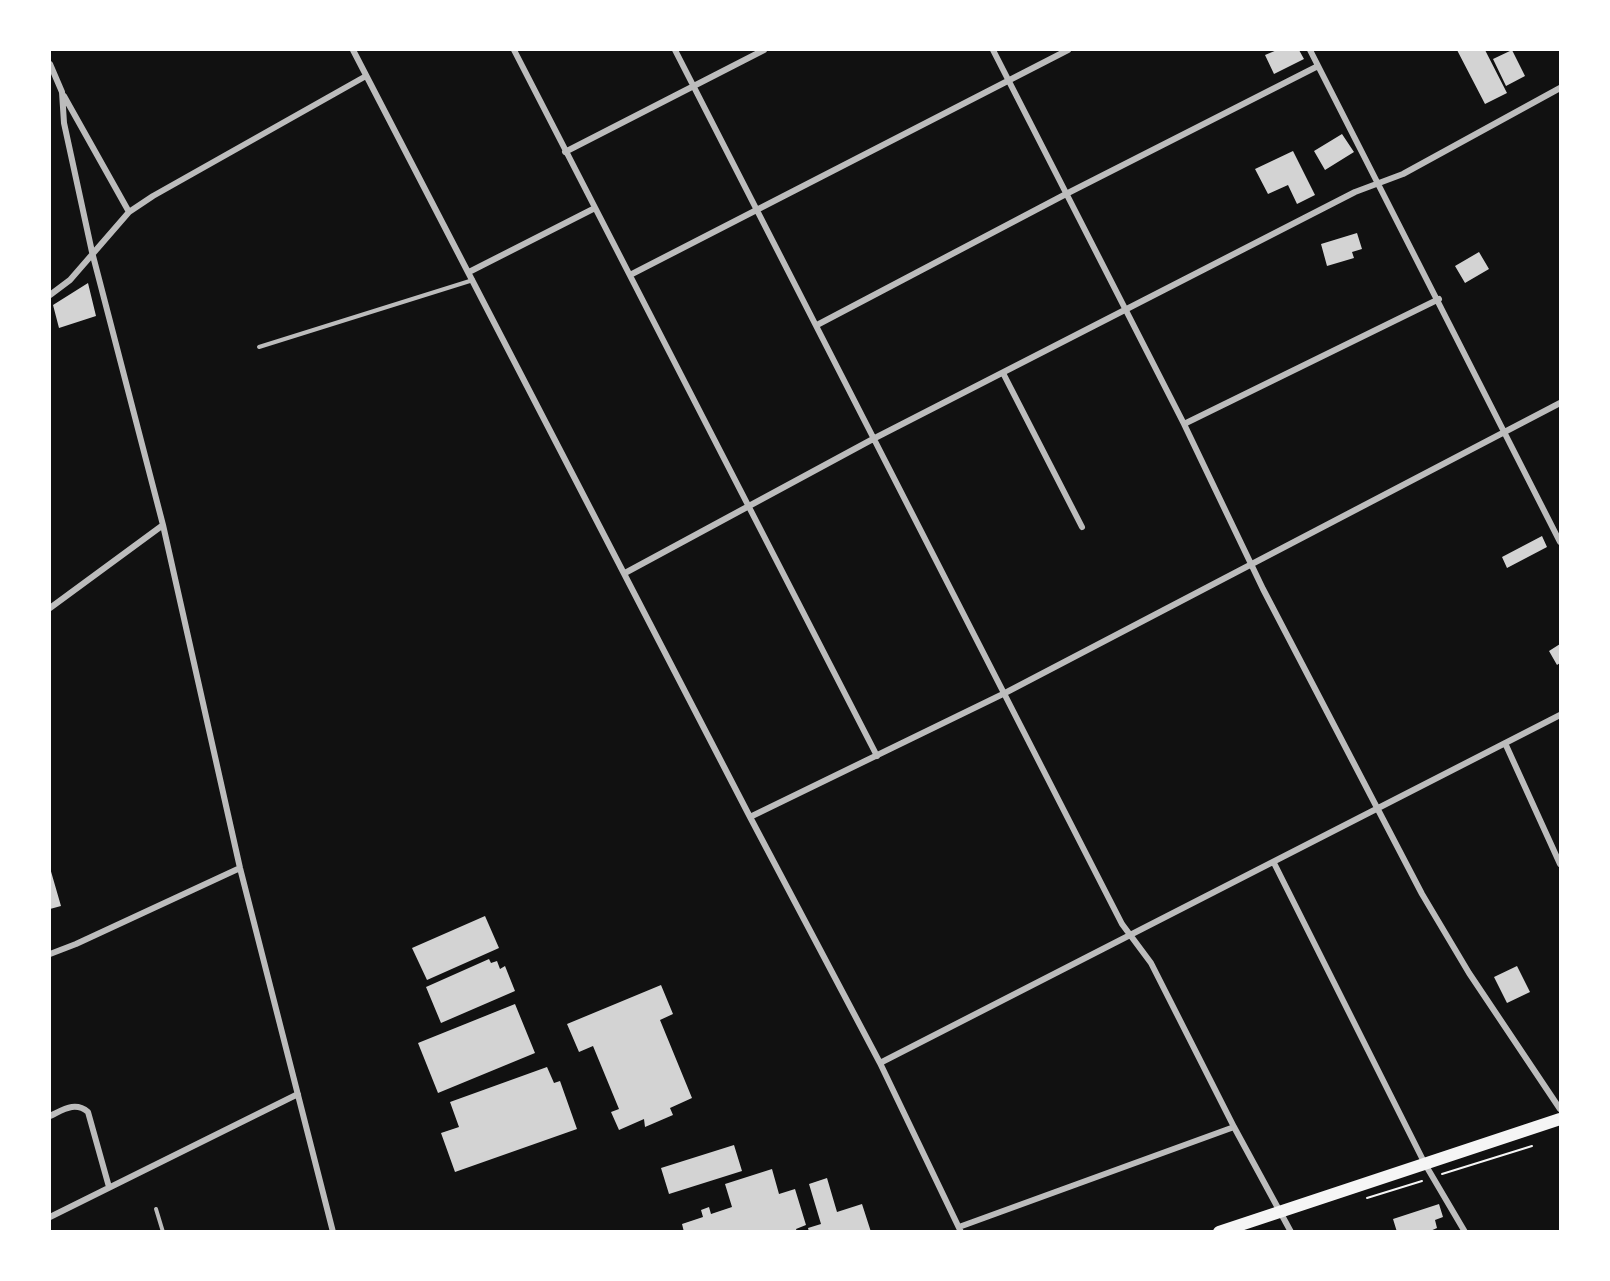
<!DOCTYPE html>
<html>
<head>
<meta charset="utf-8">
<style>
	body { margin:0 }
	#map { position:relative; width:1610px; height:1281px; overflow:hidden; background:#111; font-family:"PT Sans",sans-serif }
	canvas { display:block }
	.frame { position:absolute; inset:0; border:51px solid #fff; pointer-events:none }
</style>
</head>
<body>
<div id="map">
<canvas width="1610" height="1281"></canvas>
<div class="frame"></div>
</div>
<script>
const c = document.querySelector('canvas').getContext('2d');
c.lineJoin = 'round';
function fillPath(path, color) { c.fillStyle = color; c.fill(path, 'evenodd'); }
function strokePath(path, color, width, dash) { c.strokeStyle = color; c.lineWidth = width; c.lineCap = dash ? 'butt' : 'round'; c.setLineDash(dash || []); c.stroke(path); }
const building = new Path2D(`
	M 1277,50 L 1299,50 L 1304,59 L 1274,74 L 1265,55 Z
	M 1457,50 L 1485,50 L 1507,93 L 1485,104 Z
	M 1512,50 L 1525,76 L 1506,86 L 1493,59 Z
	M 1342,134 L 1354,152 L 1325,170 L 1314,151 Z
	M 1293,151 L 1315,195 L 1297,204 L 1288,185 L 1268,194 L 1255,169 Z
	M 1357,233 L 1362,249 L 1352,252 L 1354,258 L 1327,266 L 1321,244 Z
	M 1479,252 L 1489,269 L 1465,283 L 1455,266 Z
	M 88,283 L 96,316 L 59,328 L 53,305 Z
	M 1542,536 L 1547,547 L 1507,568 L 1502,557 Z
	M 1560,644 L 1560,663 L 1557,665 L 1549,651 Z
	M 50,868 L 61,906 L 50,909 Z
	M 485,916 L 499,948 L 427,980 L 412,948 Z
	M 489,959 L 491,963 L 497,961 L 500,969 L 505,966 L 515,991 L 441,1023 L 426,987 Z
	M 1517,966 L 1530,992 L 1507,1003 L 1494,977 Z
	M 661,985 L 673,1014 L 660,1020 L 692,1098 L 670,1108 L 673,1115 L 645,1127 L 644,1119 L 619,1130 L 611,1112 L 619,1109 L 593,1046 L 579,1052 L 567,1024 Z
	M 515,1004 L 535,1053 L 438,1093 L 418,1043 Z
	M 547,1067 L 554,1083 L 560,1081 L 577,1129 L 455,1172 L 441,1133 L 459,1127 L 450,1102 Z
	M 734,1145 L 742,1171 L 669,1194 L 661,1168 Z
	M 772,1169 L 779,1194 L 795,1189 L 806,1225 L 796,1229 L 797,1232 L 684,1232 L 682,1224 L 703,1217 L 701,1210 L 709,1207 L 711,1214 L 732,1207 L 725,1184 Z
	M 827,1178 L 837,1212 L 862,1204 L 871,1232 L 809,1232 L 808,1228 L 821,1224 L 809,1184 Z
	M 1439,1204 L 1443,1217 L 1435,1220 L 1437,1228 L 1428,1232 L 1397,1232 L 1393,1219 Z`);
const path = new Path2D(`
	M 1442,1174 L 1532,1146
	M 1367,1198 L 1422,1181`);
const service = new Path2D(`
	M 259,347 L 473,280
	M 156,1209 L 163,1232`);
const minor = new Path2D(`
	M 353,50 L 750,817 L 880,1063 L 961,1232
	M 514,50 L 877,756
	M 675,50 L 1122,924 L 1151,963 L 1234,1127 L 1291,1232
	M 993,50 L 1184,424 L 1263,589 L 1422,894 L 1469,973 L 1560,1109
	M 1310,50 L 1560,542
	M 50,64 L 62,92 L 64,123 L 92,252 L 163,525 L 240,868 L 333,1232
	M 64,96 L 129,212
	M 565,152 L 764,50
	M 469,272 L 595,208
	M 630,275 L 1068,50
	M 50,295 L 70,280 L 129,212 L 153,196 L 366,76
	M 817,325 L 1066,194 L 1318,66
	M 1003,373 L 1082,527
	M 1184,424 L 1439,299
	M 625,573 L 873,439 L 1355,192 L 1403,174 L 1560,88
	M 50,608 L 163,525
	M 1505,743 L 1560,864
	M 750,817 L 1005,693 L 1560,403
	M 1274,863 L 1425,1164 L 1465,1232
	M 50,954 L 76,944 L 240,868
	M 880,1063 L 1560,715
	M 50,1116 C 63,1110 75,1101 88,1112 L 109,1187
	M 50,1217 L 298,1094
	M 959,1227 L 1234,1127`);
const secondary = new Path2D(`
	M 1219,1232 L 1560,1119`);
fillPath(building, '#d3d3d3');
strokePath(path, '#f5f5f5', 2);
strokePath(service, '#bcbcbc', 4);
strokePath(minor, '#bcbcbc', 6);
strokePath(secondary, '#f5f5f5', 12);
</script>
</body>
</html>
